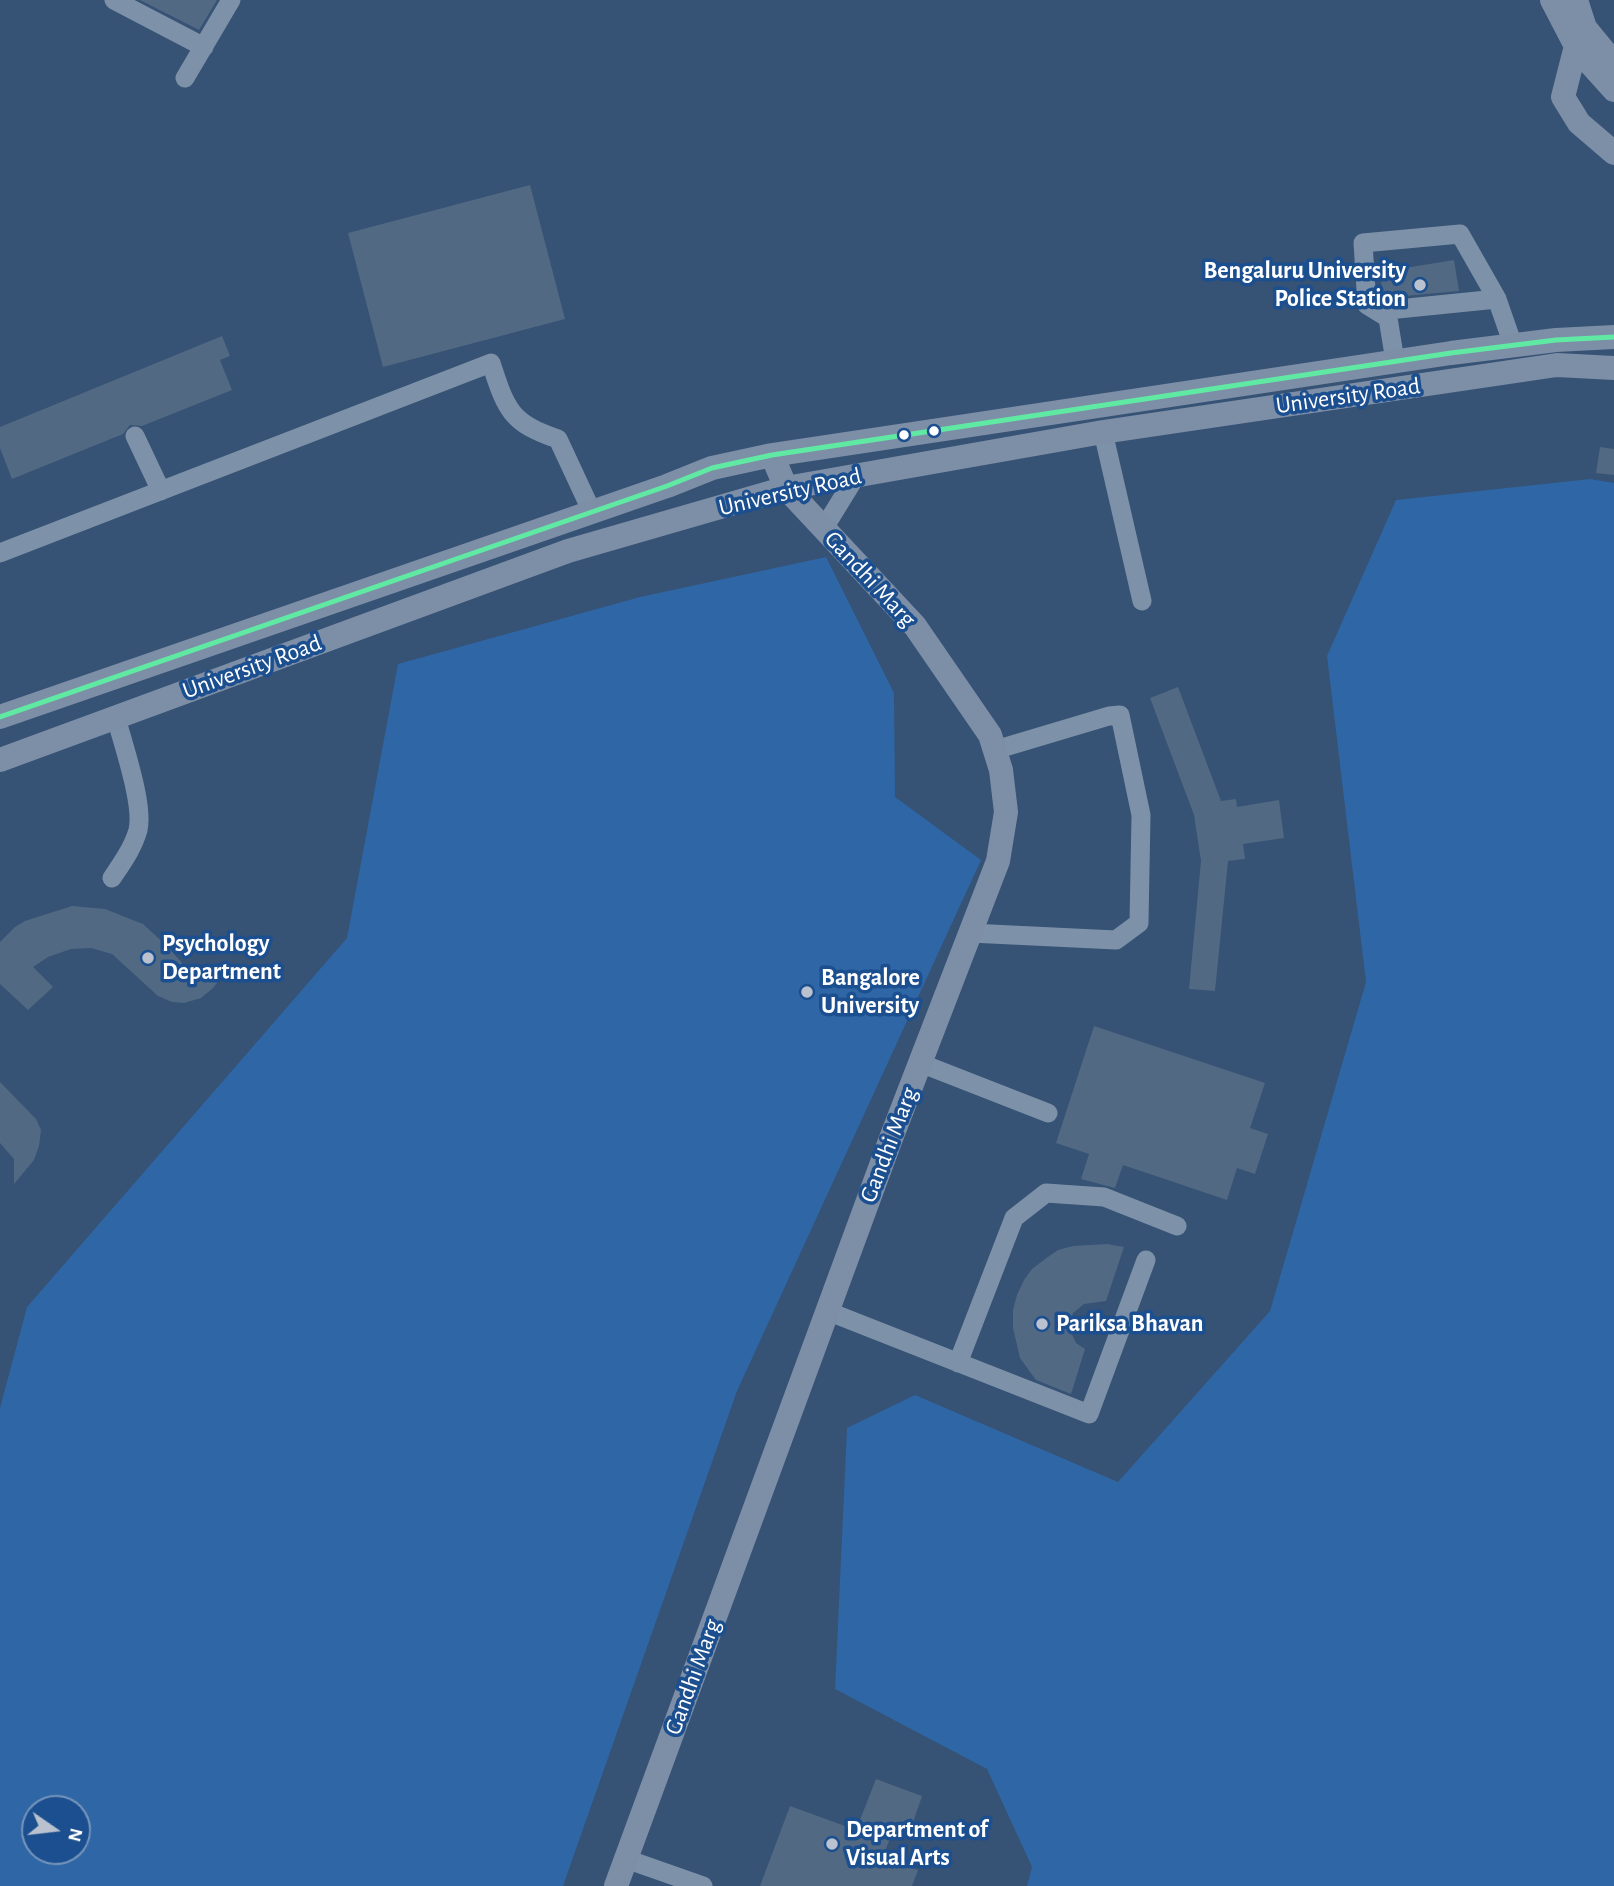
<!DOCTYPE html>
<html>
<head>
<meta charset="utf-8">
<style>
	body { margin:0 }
	#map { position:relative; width:1614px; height:1886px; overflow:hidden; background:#365274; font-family:"Alegreya Sans",sans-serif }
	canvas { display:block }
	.north { position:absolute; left:21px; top:1795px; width:70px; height:70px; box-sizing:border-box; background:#1b4f8f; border:2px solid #7695bc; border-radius:50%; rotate:104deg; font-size:19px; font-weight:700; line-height:28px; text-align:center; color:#fff }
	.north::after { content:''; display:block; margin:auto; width:24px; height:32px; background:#b9c2ce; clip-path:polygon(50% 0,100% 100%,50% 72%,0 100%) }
</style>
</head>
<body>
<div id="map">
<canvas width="1614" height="1886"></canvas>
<div class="north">N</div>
</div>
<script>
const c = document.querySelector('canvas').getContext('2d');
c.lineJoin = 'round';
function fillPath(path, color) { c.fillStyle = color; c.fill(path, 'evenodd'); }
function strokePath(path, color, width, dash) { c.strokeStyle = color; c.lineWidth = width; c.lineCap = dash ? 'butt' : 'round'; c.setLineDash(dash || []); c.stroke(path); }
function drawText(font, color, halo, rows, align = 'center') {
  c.font = font + ' "Alegreya Sans",sans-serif'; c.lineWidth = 7; c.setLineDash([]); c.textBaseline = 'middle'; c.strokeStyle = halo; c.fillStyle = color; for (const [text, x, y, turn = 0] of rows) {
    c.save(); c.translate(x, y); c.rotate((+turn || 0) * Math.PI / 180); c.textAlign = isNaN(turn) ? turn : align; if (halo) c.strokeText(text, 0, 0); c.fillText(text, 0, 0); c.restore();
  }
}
const green = new Path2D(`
	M 1590,479 L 1614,483 L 1614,1886 L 1027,1886 L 1032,1867 L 987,1769 L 835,1689 L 847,1428 L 915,1395 L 1118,1482 L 1270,1311 L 1366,982 L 1327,656 L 1396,500 Z
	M 826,557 L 894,693 L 895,797 L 981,860 L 737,1391 L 563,1886 L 0,1886 L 0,1408 L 27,1307 L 347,938 L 398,664 L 640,597 ZM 35,1809 L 77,1809 L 77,1851 L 35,1851 Z`);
const building = new Path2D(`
	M 140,0 L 217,0 L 199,30 Z
	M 530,185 L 565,319 L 383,367 L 348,233 Z
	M 1454,260 L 1459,291 L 1383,298 L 1380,272 Z
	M 222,336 L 230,356 L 220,360 L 232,390 L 142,426 L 130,425 L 123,434 L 12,479 L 0,448 L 0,427 Z
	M 1600,447 L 1614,449 L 1614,475 L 1596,473 Z
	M 1178,687 L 1221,801 L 1236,799 L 1237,807 L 1279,800 L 1284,838 L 1243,844 L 1245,859 L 1228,861 L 1215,991 L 1189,989 L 1201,861 L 1194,815 L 1150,698 Z
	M 72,906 L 105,909 L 143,924 L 167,946 L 190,972 L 198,977 L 225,973 L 213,988 L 201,998 L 184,1003 L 172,1002 L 158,996 L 112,954 L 91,948 L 71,949 L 48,957 L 33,967 L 53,987 L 28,1010 L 0,984 L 0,942 L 15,927 L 25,921 Z
	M 1094,1026 L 1265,1083 L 1250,1128 L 1268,1134 L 1255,1174 L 1237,1168 L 1227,1200 L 1123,1165 L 1115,1188 L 1081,1179 L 1089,1154 L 1056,1143 Z
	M 0,1082 L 36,1119 L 41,1130 L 39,1146 L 34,1160 L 14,1184 L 14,1159 L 0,1143 Z
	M 1107,1244 L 1124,1247 L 1106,1301 L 1084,1304 L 1073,1313 L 1071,1320 L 1070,1330 L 1076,1343 L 1085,1349 L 1071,1394 L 1036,1380 L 1030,1372 L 1020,1358 L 1013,1328 L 1013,1310 L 1017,1295 L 1024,1280 L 1032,1269 L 1045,1259 L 1058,1250 L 1073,1246 Z
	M 876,1779 L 922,1796 L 910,1831 L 895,1825 L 883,1857 L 918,1870 L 912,1886 L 760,1886 L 790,1806 L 856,1830 Z`);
const minor = new Path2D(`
	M 114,0 L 204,47
	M 185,78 L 231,0
	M 1378,311 L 1497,299
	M 1395,361 L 1388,318 L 1367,305 L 1363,243 L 1460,234 L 1497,299 L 1513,345
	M 1103,432 L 1142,601
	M 135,436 L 161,491
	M 824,528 L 856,476
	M 0,553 L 491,363 C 506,409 510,423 558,439 L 592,512
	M 112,878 C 122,863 133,848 138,830 C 144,804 123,745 116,717
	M 970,933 L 1116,940 L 1139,923 L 1141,815 L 1120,715 L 1109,716 L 995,750
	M 920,1063 L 1048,1113
	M 827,1311 L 1089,1414 L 1146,1260
	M 958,1363 L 1014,1218 L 1046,1193 L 1104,1197 L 1177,1226
	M 626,1859 L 703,1886`);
const major = new Path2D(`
	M 1552,0 L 1578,50 L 1614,90
	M 1576,0 L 1585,28 L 1614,63
	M 1591,37 L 1576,46 L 1563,97 L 1579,123 L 1614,153
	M 0,717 L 667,486 L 712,468 L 772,455 L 1451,353 L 1556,340 L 1614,337
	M 0,760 L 568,551 L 786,488 L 1103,432 L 1557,365 L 1614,368
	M 616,1886 L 890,1141 L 998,861 L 1006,812 L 1001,770 L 990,735 L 915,626 L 786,488 L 772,455`);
const bus1 = new Path2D(`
	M 0,717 L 667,486 L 712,468 L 772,455 L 1451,353 L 1556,340 L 1614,337`);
const markers = [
	[1420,285,7,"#b9c2ce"],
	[934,431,6,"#fff"],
	[904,435,6,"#fff"],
	[148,958,7,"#b9c2ce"],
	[807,992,7,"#b9c2ce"],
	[1042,1324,7,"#b9c2ce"],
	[832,1844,7,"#b9c2ce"]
];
const poiNames = [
	["Bengaluru University",1406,271,"right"],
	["Police Station",1406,299,"right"],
	["Psychology",162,944],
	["Department",162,972],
	["Bangalore",821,978],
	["University",821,1006],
	["Pariksa Bhavan",1056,1324],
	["Department of",846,1830],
	["Visual Arts",846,1858]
];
const streetNames = [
	["University Road",1348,396,-8],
	["University Road",790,492,-13],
	["Gandhi Marg",870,579,47],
	["University Road",252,667,-20],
	["Gandhi Marg",889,1145,-69],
	["Gandhi Marg",693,1677,-70]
];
fillPath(green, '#2f66a5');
fillPath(building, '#526984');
strokePath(minor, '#7d92a8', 19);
strokePath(major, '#7d8ea7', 24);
strokePath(bus1, '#60e9a3', 5);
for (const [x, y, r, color] of markers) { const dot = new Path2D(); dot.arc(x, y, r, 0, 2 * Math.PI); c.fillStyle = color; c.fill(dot); strokePath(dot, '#1b4f8f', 2.5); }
drawText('bold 24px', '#fff', '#1b4f8f', poiNames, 'left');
drawText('24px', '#fff', '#1b4f8f', streetNames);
</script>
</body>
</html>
